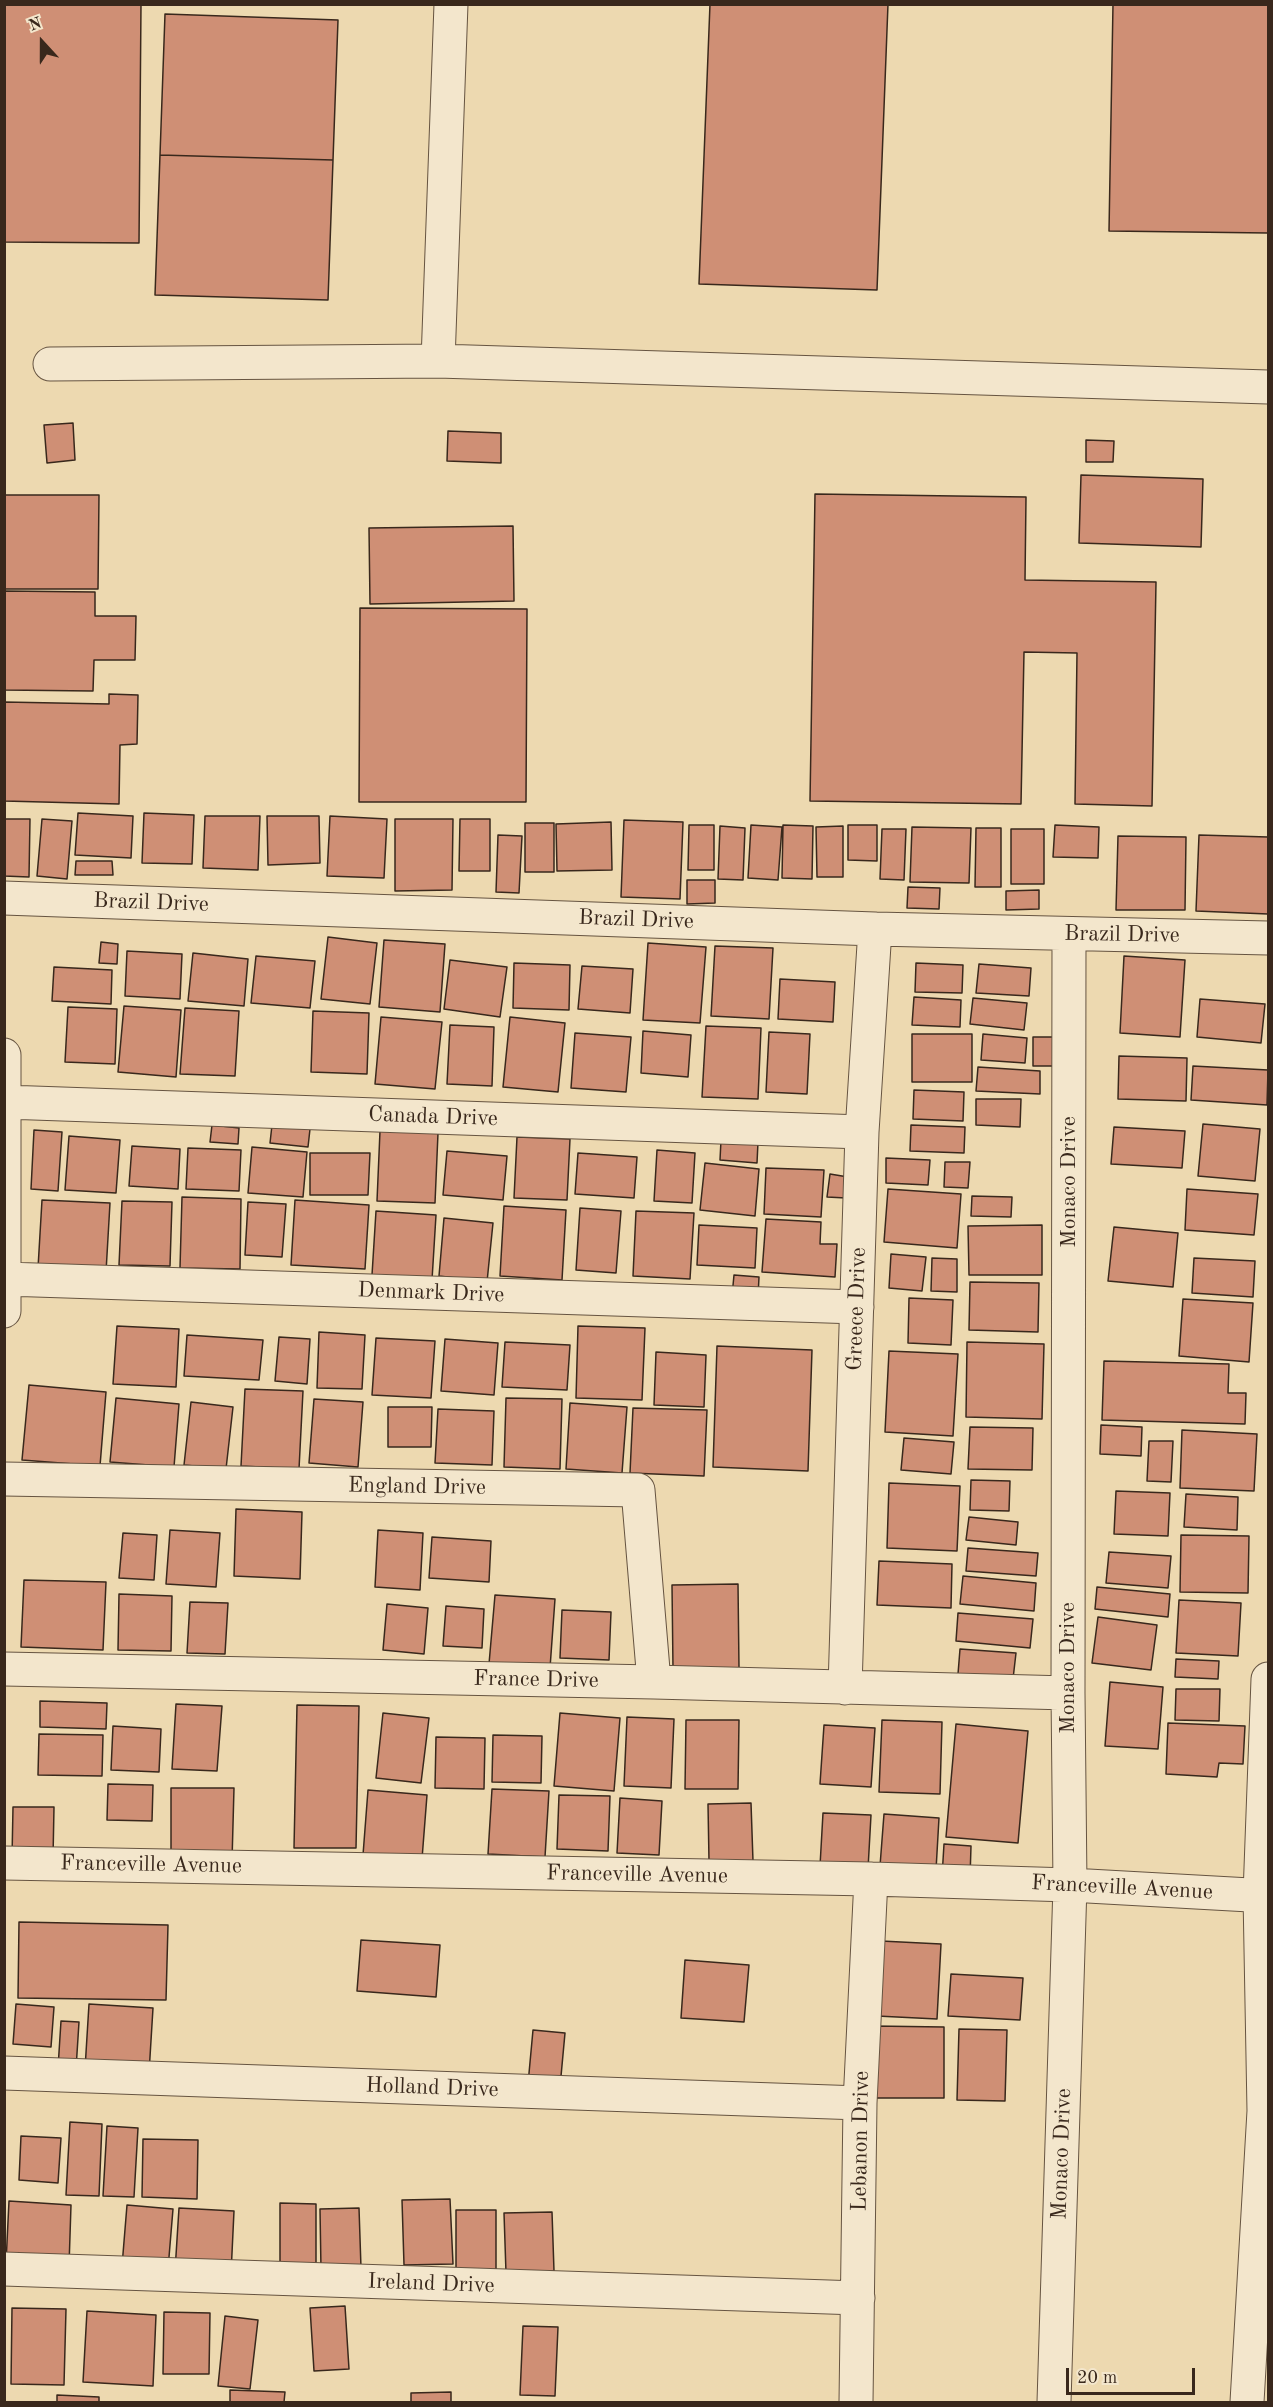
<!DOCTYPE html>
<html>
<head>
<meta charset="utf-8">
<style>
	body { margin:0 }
	#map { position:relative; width:1273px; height:2407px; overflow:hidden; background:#edd9b0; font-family:"Old Standard TT",serif }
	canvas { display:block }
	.frame { position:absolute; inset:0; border:6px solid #39281c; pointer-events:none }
	.north { position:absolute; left:12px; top:12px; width:60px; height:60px; -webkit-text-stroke:4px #f3e6cc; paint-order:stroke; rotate:339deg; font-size:16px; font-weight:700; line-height:24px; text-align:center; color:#39281c }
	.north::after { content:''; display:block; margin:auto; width:21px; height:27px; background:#39281c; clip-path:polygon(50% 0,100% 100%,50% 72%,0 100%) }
	.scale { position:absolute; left:1066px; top:2368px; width:129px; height:27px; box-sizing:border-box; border:3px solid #39281c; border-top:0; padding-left:8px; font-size:18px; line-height:21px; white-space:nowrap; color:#39281c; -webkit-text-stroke:4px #f3e6cc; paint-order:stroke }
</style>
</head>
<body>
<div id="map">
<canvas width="1273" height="2407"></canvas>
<div class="frame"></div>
<div class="north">N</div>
<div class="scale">20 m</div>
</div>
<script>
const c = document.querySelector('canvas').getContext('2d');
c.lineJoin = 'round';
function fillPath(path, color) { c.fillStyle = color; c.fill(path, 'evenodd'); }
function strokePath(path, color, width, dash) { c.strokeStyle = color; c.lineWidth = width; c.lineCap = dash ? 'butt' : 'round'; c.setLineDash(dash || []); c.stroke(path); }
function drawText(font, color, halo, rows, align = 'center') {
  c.font = font + ' "Old Standard TT",serif'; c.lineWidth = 5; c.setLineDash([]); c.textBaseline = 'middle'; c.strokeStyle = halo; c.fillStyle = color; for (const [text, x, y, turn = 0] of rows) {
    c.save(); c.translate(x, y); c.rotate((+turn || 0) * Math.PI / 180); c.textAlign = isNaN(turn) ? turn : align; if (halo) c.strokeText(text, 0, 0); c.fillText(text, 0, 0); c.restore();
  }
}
const building = new Path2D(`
	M 4,4 L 141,4 L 139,243 L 4,242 Z
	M 710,4 L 888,4 L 877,290 L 699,284 Z
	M 1113,4 L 1268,4 L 1268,233 L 1109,231 Z
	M 165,14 L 338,20 L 333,160 L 160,155 Z
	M 160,155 L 333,160 L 328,300 L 155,295 Z
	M 73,423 L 75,460 L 47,463 L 44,425 Z
	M 448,431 L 501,433 L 501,463 L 447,461 Z
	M 1086,440 L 1114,441 L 1113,462 L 1086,462 Z
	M 1081,475 L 1203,479 L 1201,547 L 1079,543 Z
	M 815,494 L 1026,497 L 1025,580 L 1156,582 L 1152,806 L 1075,804 L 1077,653 L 1024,652 L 1021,804 L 810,801 Z
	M 4,495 L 99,495 L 98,589 L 4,589 Z
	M 513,526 L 514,601 L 370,604 L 369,528 Z
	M 4,591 L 95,592 L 95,616 L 136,616 L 135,660 L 94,660 L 93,691 L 4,690 Z
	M 360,608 L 527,609 L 526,802 L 359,802 Z
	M 109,694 L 138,695 L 137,744 L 120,745 L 119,804 L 4,801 L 4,702 L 109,704 Z
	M 78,813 L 133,816 L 131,858 L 75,855 Z
	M 144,813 L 194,815 L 192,864 L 142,863 Z
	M 205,816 L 260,816 L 258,870 L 203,868 Z
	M 267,816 L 319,816 L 320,863 L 268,865 Z
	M 330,816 L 387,819 L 384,878 L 327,876 Z
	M 4,819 L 30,819 L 29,877 L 4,876 Z
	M 42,819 L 72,821 L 67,879 L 37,876 Z
	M 395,819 L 453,819 L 452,890 L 395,891 Z
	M 460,819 L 490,819 L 490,871 L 459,871 Z
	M 624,820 L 683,822 L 680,899 L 621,897 Z
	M 611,822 L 612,870 L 557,871 L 556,824 Z
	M 525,823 L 554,823 L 554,872 L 525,872 Z
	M 689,825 L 714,825 L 714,870 L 688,870 Z
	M 751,825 L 782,827 L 778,880 L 748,878 Z
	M 783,825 L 813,826 L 812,879 L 782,878 Z
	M 848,825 L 877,825 L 877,861 L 848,860 Z
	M 1055,825 L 1099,827 L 1098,858 L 1053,857 Z
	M 720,826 L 745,828 L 743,880 L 718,879 Z
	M 843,826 L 843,877 L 817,877 L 816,827 Z
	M 912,827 L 971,828 L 969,883 L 910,882 Z
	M 976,828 L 1001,828 L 1001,887 L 975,887 Z
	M 882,829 L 906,829 L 904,880 L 880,879 Z
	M 1011,829 L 1044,829 L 1044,884 L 1011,884 Z
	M 498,835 L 522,836 L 519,893 L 496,892 Z
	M 1199,835 L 1268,837 L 1268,914 L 1196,911 Z
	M 1118,836 L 1186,837 L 1185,910 L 1116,910 Z
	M 76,861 L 112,861 L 113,875 L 75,875 Z
	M 687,880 L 715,880 L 715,903 L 687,904 Z
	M 908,887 L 940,888 L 939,909 L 907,908 Z
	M 1039,890 L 1039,909 L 1006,910 L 1006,891 Z
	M 328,937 L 377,943 L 370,1004 L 321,999 Z
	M 384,940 L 445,944 L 440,1012 L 379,1007 Z
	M 101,942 L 118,944 L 117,964 L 99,963 Z
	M 648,943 L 706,947 L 700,1023 L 643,1020 Z
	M 715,946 L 773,948 L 769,1019 L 711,1016 Z
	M 127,951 L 182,954 L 180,999 L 125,996 Z
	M 193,953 L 248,959 L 244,1006 L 188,1001 Z
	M 256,956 L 315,961 L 310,1008 L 251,1003 Z
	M 1124,956 L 1185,960 L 1180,1037 L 1120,1033 Z
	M 450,960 L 507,967 L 500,1017 L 444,1009 Z
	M 514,963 L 570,965 L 569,1010 L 513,1008 Z
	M 916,963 L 963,965 L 962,993 L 915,992 Z
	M 979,964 L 1031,968 L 1029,996 L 976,993 Z
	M 582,966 L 633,969 L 630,1013 L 578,1009 Z
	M 54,967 L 112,970 L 111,1004 L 52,1001 Z
	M 780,979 L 835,982 L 833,1022 L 778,1019 Z
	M 914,997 L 961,1000 L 960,1027 L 912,1025 Z
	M 973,998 L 1027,1003 L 1024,1030 L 970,1024 Z
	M 1200,999 L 1265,1004 L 1261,1043 L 1197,1037 Z
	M 124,1006 L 181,1010 L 176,1077 L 118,1072 Z
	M 68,1007 L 117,1009 L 115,1064 L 65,1062 Z
	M 185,1008 L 239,1011 L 235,1076 L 180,1074 Z
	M 313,1011 L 369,1013 L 367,1074 L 311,1072 Z
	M 381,1017 L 442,1022 L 435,1089 L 375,1084 Z
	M 510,1017 L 565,1023 L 558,1092 L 503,1087 Z
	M 450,1025 L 494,1027 L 492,1086 L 447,1084 Z
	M 706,1026 L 761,1028 L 758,1099 L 702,1097 Z
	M 643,1031 L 691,1035 L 688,1077 L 641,1073 Z
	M 769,1032 L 810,1034 L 807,1094 L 766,1092 Z
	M 575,1033 L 631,1037 L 626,1092 L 571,1088 Z
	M 912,1034 L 972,1034 L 972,1082 L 912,1082 Z
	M 983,1034 L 1027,1038 L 1025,1063 L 981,1060 Z
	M 1033,1037 L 1053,1037 L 1054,1066 L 1033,1066 Z
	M 1119,1056 L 1187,1058 L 1186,1101 L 1118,1099 Z
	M 1193,1066 L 1268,1070 L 1267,1105 L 1191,1100 Z
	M 978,1067 L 1040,1071 L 1040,1094 L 976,1091 Z
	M 914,1090 L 964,1092 L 963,1121 L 913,1119 Z
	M 976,1099 L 1021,1099 L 1020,1127 L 976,1125 Z
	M 1203,1124 L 1260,1129 L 1255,1181 L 1198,1176 Z
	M 212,1125 L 239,1128 L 238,1144 L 210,1142 Z
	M 272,1125 L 310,1129 L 308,1147 L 270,1143 Z
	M 911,1125 L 965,1127 L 964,1153 L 910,1151 Z
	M 1114,1127 L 1185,1131 L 1182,1168 L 1111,1164 Z
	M 34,1130 L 62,1132 L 58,1191 L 31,1189 Z
	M 380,1131 L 438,1133 L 435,1203 L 377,1201 Z
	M 69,1136 L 120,1140 L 116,1193 L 65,1190 Z
	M 517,1137 L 570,1139 L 567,1200 L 514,1198 Z
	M 721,1140 L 758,1142 L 757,1163 L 720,1160 Z
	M 132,1146 L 180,1149 L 178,1189 L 129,1186 Z
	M 252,1147 L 307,1152 L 303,1197 L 248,1193 Z
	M 188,1148 L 241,1150 L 239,1191 L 186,1189 Z
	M 657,1150 L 695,1153 L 692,1203 L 654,1201 Z
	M 447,1151 L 507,1156 L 503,1200 L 443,1195 Z
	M 310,1153 L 370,1153 L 368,1195 L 310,1195 Z
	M 578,1153 L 637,1157 L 634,1198 L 575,1194 Z
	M 886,1158 L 930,1160 L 928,1185 L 886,1183 Z
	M 945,1162 L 970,1162 L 968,1188 L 944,1187 Z
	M 705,1163 L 759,1169 L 755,1216 L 700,1210 Z
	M 766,1168 L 824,1170 L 821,1217 L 764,1214 Z
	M 830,1174 L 848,1177 L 846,1198 L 827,1197 Z
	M 888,1189 L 961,1194 L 957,1248 L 884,1242 Z
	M 1187,1189 L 1258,1194 L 1254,1235 L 1185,1230 Z
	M 972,1196 L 1012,1197 L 1011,1217 L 971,1216 Z
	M 182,1197 L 241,1199 L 240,1269 L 180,1268 Z
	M 42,1200 L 110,1203 L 106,1272 L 38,1268 Z
	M 295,1200 L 369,1205 L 365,1269 L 291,1265 Z
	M 122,1201 L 172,1202 L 170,1266 L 119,1265 Z
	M 248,1202 L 286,1204 L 282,1257 L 245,1255 Z
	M 504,1206 L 566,1210 L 562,1280 L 500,1276 Z
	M 580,1208 L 621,1211 L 616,1273 L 576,1270 Z
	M 376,1211 L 436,1215 L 432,1280 L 372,1275 Z
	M 636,1211 L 694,1213 L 690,1279 L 633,1276 Z
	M 444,1218 L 493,1223 L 487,1282 L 439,1276 Z
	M 766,1219 L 821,1222 L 820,1244 L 837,1244 L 835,1277 L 762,1272 Z
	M 699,1225 L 757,1228 L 755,1268 L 697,1265 Z
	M 1042,1225 L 1042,1275 L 969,1275 L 968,1226 Z
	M 1114,1227 L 1178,1233 L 1173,1287 L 1108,1281 Z
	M 891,1254 L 926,1257 L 922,1291 L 889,1288 Z
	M 932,1258 L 957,1259 L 957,1292 L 931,1291 Z
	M 1194,1258 L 1255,1261 L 1253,1297 L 1192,1293 Z
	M 734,1275 L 759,1277 L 758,1297 L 732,1296 Z
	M 970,1282 L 1039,1283 L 1038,1332 L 969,1330 Z
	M 909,1298 L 953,1300 L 951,1345 L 908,1343 Z
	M 1183,1299 L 1253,1303 L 1249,1362 L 1179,1356 Z
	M 117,1326 L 179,1329 L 176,1387 L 113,1384 Z
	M 578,1326 L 645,1328 L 642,1400 L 576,1398 Z
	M 319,1332 L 365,1335 L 362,1389 L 317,1388 Z
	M 187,1335 L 263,1340 L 259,1380 L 184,1376 Z
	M 279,1337 L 310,1339 L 307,1384 L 275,1381 Z
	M 376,1338 L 435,1341 L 431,1398 L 372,1395 Z
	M 445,1339 L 498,1343 L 494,1395 L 441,1391 Z
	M 505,1342 L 570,1345 L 567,1390 L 502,1387 Z
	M 967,1342 L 1044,1344 L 1042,1419 L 966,1417 Z
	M 717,1346 L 812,1350 L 808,1471 L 713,1467 Z
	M 889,1351 L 958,1354 L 953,1436 L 885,1432 Z
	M 656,1352 L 706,1355 L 704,1407 L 654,1405 Z
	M 1104,1361 L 1229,1364 L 1228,1393 L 1246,1393 L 1245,1424 L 1102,1420 Z
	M 29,1385 L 106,1392 L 100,1466 L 22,1460 Z
	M 245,1389 L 303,1391 L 299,1469 L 241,1466 Z
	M 116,1398 L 179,1404 L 174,1467 L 110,1462 Z
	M 506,1398 L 562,1399 L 560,1469 L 504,1467 Z
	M 314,1399 L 363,1402 L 358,1467 L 309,1463 Z
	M 191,1402 L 233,1407 L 226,1469 L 184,1465 Z
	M 570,1403 L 627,1407 L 622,1473 L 566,1469 Z
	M 388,1407 L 432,1407 L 431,1447 L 388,1447 Z
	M 633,1408 L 707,1410 L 704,1476 L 630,1473 Z
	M 438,1409 L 494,1411 L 492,1465 L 435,1463 Z
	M 1101,1425 L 1142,1427 L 1141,1456 L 1100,1454 Z
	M 970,1427 L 1033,1428 L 1032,1470 L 968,1469 Z
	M 1182,1430 L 1257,1434 L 1254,1491 L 1180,1488 Z
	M 904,1438 L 954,1442 L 951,1474 L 901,1470 Z
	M 1149,1441 L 1173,1441 L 1171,1482 L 1147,1481 Z
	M 971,1480 L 1010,1481 L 1009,1511 L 970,1510 Z
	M 889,1483 L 960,1486 L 957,1551 L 887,1548 Z
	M 1116,1491 L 1170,1493 L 1168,1536 L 1114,1534 Z
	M 1186,1494 L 1238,1497 L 1237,1530 L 1184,1527 Z
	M 236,1509 L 302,1512 L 300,1579 L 234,1576 Z
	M 969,1517 L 1018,1522 L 1016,1545 L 966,1540 Z
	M 170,1530 L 220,1533 L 216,1587 L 166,1584 Z
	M 378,1530 L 423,1533 L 420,1590 L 375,1587 Z
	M 123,1533 L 157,1535 L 154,1580 L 119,1578 Z
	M 1181,1535 L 1249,1536 L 1248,1593 L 1180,1592 Z
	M 432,1537 L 491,1541 L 489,1582 L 429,1578 Z
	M 968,1548 L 1038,1553 L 1036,1576 L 966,1571 Z
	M 1109,1552 L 1171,1556 L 1168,1588 L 1106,1583 Z
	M 879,1561 L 952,1564 L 951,1608 L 877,1605 Z
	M 963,1576 L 1036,1583 L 1034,1611 L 960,1604 Z
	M 24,1580 L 106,1582 L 103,1650 L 21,1647 Z
	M 738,1584 L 739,1668 L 673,1669 L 672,1585 Z
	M 1097,1587 L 1170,1594 L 1168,1617 L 1095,1609 Z
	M 119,1594 L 172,1596 L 171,1651 L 118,1650 Z
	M 495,1595 L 555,1599 L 550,1668 L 489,1664 Z
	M 1179,1600 L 1241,1603 L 1238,1656 L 1176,1653 Z
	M 190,1602 L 228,1603 L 225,1654 L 187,1653 Z
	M 387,1604 L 428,1608 L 424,1654 L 383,1650 Z
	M 446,1606 L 484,1609 L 482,1648 L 443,1646 Z
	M 562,1610 L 611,1612 L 609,1660 L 560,1658 Z
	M 958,1613 L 1033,1619 L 1030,1648 L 956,1641 Z
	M 1098,1617 L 1157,1625 L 1151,1670 L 1092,1663 Z
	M 960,1649 L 1016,1653 L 1013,1679 L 958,1674 Z
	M 1176,1659 L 1219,1661 L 1218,1679 L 1175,1677 Z
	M 1110,1682 L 1163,1687 L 1158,1749 L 1105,1746 Z
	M 1176,1689 L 1220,1689 L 1219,1721 L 1175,1720 Z
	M 40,1701 L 107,1703 L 106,1729 L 40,1727 Z
	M 176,1704 L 222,1706 L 217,1771 L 172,1769 Z
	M 297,1705 L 359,1706 L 356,1848 L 294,1848 Z
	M 383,1713 L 429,1718 L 421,1783 L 376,1778 Z
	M 560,1713 L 620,1718 L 614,1791 L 554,1786 Z
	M 627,1717 L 674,1719 L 671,1788 L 624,1786 Z
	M 686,1720 L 739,1720 L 738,1789 L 685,1789 Z
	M 882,1720 L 942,1722 L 940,1794 L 879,1792 Z
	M 1168,1723 L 1245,1726 L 1243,1764 L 1219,1763 L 1217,1777 L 1166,1774 Z
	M 956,1724 L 1028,1731 L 1018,1843 L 946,1837 Z
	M 824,1725 L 875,1728 L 871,1787 L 820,1784 Z
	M 113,1726 L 161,1729 L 159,1772 L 111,1770 Z
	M 39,1734 L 103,1735 L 102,1776 L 38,1775 Z
	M 493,1735 L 542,1736 L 541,1783 L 492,1782 Z
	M 436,1737 L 485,1738 L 484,1789 L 435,1788 Z
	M 108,1784 L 153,1785 L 152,1821 L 107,1820 Z
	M 171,1788 L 234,1788 L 232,1861 L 171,1861 Z
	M 492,1789 L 549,1791 L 545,1857 L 488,1854 Z
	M 368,1790 L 427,1795 L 422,1859 L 363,1855 Z
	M 559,1795 L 610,1796 L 608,1851 L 557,1849 Z
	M 620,1798 L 662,1801 L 659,1855 L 617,1853 Z
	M 751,1803 L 753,1861 L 709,1861 L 708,1804 Z
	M 13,1807 L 54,1807 L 53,1858 L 12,1858 Z
	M 823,1813 L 871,1815 L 868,1869 L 820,1866 Z
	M 884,1814 L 939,1818 L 936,1870 L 880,1866 Z
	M 944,1844 L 971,1846 L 970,1878 L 942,1877 Z
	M 19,1922 L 168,1925 L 166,2000 L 18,1998 Z
	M 361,1940 L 440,1945 L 436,1997 L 357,1991 Z
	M 881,1941 L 941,1944 L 937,2019 L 877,2016 Z
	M 685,1960 L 749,1965 L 744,2022 L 681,2018 Z
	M 951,1974 L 1023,1978 L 1020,2020 L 948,2016 Z
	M 16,2004 L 54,2007 L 51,2047 L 13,2044 Z
	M 89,2004 L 153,2008 L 149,2073 L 85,2069 Z
	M 61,2021 L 79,2022 L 76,2069 L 58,2068 Z
	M 873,2026 L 944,2027 L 944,2098 L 872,2098 Z
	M 959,2029 L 1007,2030 L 1005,2101 L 957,2100 Z
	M 533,2030 L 565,2033 L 560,2087 L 528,2084 Z
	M 70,2122 L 102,2124 L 99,2196 L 66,2195 Z
	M 107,2126 L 138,2128 L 134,2197 L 103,2196 Z
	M 21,2136 L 61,2138 L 58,2183 L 19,2180 Z
	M 143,2139 L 198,2140 L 197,2199 L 142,2197 Z
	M 450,2199 L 453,2264 L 404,2265 L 402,2200 Z
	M 9,2201 L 71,2205 L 69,2266 L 6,2263 Z
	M 280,2203 L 316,2204 L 316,2265 L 280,2265 Z
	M 127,2205 L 173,2209 L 168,2269 L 122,2266 Z
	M 179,2208 L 234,2211 L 231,2274 L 175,2271 Z
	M 359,2208 L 361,2268 L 321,2270 L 320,2209 Z
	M 456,2210 L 496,2210 L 496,2272 L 456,2272 Z
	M 552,2212 L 554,2271 L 506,2273 L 504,2213 Z
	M 345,2306 L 349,2369 L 314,2371 L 310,2308 Z
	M 12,2308 L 66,2309 L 64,2385 L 11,2384 Z
	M 87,2311 L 156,2315 L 153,2386 L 83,2382 Z
	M 164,2312 L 210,2313 L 209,2374 L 163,2374 Z
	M 225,2316 L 258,2320 L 250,2389 L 218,2386 Z
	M 523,2326 L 558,2327 L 555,2396 L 520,2395 Z
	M 230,2390 L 285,2392 L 284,2402 L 230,2402 Z
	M 451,2392 L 451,2402 L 411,2402 L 411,2393 Z
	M 57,2395 L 99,2397 L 99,2402 L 57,2402 Z`);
const street = new Path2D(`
	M 438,361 L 451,4
	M 50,364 L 438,361 L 1268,387
	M 4,898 L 875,929 L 1268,938
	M 4,1055 L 4,1311
	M 5,1102 L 862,1132
	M 5,1279 L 857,1307
	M 4,1479 L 638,1490 L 654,1682
	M 4,1669 L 654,1682 L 1068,1693
	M 845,1688 L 862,1132 L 875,929
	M 4,1863 L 871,1879 L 1070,1885 L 1268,1896
	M 4,2073 L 860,2103
	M 4,2269 L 858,2298
	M 856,2402 L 860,2103 L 871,1879
	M 1054,2402 L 1070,1885 L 1068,1693 L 1069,934
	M 1247,2402 L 1264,2111 L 1260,1895 L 1268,1679`);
const streetNames = [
	["Brazil Drive",151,903,2],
	["Brazil Drive",636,920,2],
	["Brazil Drive",1122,935,1],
	["Canada Drive",433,1117,2],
	["Monaco Drive",1069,1182,-90],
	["Denmark Drive",431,1293,2],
	["Greece Drive",857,1309,-88],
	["England Drive",417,1487,1],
	["Monaco Drive",1068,1668,-90],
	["France Drive",536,1680,1],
	["Franceville Avenue",151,1865,1],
	["Franceville Avenue",637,1875,1],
	["Franceville Avenue",1122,1888,3],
	["Holland Drive",432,2088,2],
	["Lebanon Drive",861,2141,-89],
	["Monaco Drive",1062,2154,-88],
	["Ireland Drive",431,2284,2]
];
fillPath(building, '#cf8f75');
strokePath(building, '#39281c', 1.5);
strokePath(street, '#665441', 35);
strokePath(street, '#f3e6cc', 33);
drawText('22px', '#39281c', '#f3e6cc', streetNames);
</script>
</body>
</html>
